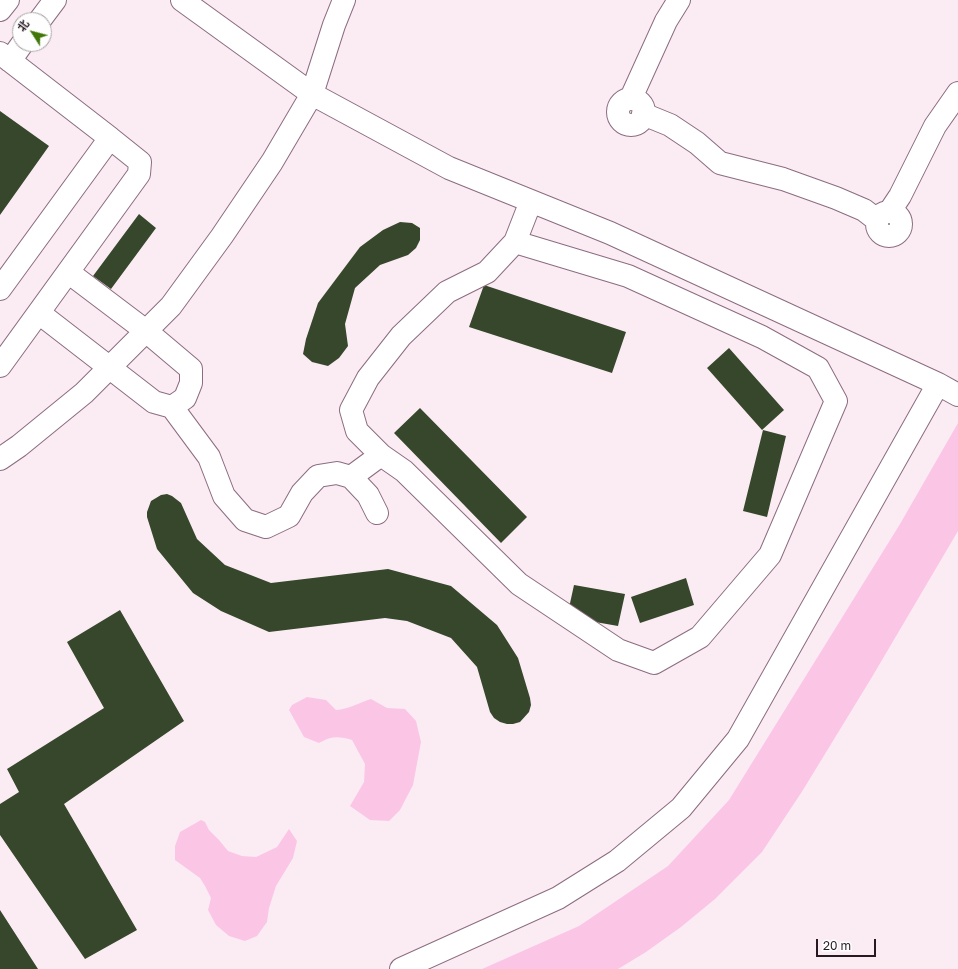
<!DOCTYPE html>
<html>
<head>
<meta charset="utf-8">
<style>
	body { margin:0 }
	#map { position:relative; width:958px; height:969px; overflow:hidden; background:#fbecf4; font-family:"Golos Text","Noto Sans SC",sans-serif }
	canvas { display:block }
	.north { position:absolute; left:12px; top:12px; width:40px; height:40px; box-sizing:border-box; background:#fefefe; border:1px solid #a8a2a6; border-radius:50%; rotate:306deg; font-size:11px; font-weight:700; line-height:16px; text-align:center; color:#261921 }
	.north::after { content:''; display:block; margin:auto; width:14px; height:18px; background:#407708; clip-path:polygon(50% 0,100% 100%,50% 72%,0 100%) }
	.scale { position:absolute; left:816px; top:939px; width:60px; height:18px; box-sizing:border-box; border:2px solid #261921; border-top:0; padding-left:5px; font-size:12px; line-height:14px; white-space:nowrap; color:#261921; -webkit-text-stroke:3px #fefefe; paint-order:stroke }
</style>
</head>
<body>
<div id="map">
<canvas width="958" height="969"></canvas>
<div class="north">北</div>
<div class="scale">20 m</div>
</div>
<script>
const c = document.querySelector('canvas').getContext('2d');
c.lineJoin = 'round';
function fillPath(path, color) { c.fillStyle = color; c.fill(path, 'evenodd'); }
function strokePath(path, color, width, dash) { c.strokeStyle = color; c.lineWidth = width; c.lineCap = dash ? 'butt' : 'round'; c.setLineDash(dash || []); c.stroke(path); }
const water = new Path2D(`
	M 958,423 L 958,531 L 872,677 L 803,790 L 762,852 L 715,899 L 681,927 L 646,952 L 618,969 L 482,969 L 579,926 L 668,866 L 729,800 L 900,524 Z
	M 307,697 L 326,700 L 336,710 C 348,709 359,703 371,699 L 387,708 L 405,709 L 416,721 L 421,742 L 413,785 L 400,810 L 389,821 L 370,820 L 350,806 L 364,782 L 365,764 L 352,740 C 339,736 331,736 319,743 L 304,737 L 289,710 L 292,705 Z
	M 201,820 L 205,822 L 209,830 L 219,840 L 228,851 L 242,856 L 256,857 L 277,847 L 289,829 L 297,841 L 293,858 L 276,886 L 269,908 L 267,922 L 257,936 L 245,941 L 229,936 L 216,925 L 208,910 L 211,898 L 205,886 L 200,878 L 175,860 L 175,846 L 180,832 Z`);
const building = new Path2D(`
	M 0,111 L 49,146 L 0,215 Z
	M 139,214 L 156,228 L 111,289 L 93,276 Z
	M 400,222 L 412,223 L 420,228 L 420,240 L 416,248 L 408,255 L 380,265 L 355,288 L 345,324 L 348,346 L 339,358 L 328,366 L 312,362 L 303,354 L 306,339 L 318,303 L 360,247 L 383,230 Z
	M 484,285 L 626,332 L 612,373 L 469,327 Z
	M 729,348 L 784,410 L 762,430 L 707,368 Z
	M 420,408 L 527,517 L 501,543 L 394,433 Z
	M 763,430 L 786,436 L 767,517 L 743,511 Z
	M 167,494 L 172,496 L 181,503 L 197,539 L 225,565 L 271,583 L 388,569 L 451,586 L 497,625 L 518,658 L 530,698 L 531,705 L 529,712 L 520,722 L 513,724 L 507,724 L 500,722 L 494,718 L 490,712 L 477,667 L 451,638 L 407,621 L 385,618 L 269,632 L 221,611 L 193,593 L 157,549 L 147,517 L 147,512 L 151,501 L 161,495 Z
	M 686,578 L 694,605 L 640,623 L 631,597 Z
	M 574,585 L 625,594 L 618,626 L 567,617 Z
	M 120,610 L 184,721 L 64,804 L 137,930 L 85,959 L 0,835 L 0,804 L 19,792 L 7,769 L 104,708 L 67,642 Z
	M 0,910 L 38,969 L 0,969 Z`);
const minor = new Path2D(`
	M 182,0 L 312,94 L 449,168 L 610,233 L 938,384 L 958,395
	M 0,10 L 8,0
	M 40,20 L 55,0
	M 0,53 L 110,138
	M 10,61 L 22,44
	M 631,98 L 666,21 L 679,0
	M618 112a13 13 0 1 1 26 0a13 13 0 1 1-26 0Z
	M 643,114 L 670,125 L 697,143 L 720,163 L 783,179 L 836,198 L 864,210 L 877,220
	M 890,211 L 900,196 L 935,126 L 958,93
	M877 224a12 12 0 1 1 24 0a12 12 0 1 1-24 0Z
	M 0,289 L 110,138 L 140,162 L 139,174 L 0,366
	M 39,313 L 154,402 L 172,407 L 185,398 L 191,383 L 191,369 L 146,331 L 68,272
	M 172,407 L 209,457 L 224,496 L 245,520 L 266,527 L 289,516 L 302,493 L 318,476 L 337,473 L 351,477 L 368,495 L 377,513
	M 381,455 L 357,431 L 351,410 L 368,378 L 401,336 L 447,292 L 487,272 L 515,242
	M 0,459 L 19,446 L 84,393 L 171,306 L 222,236 L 272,162 L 312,94 L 334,25 L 344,0
	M 351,477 L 381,455 L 404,471 L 519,584 L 618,650 L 654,663 L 700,637 L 770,555 L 836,401 L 818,368 L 762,337 L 628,276 L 515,242 L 531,201
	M 401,969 L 558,898 L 617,861 L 681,808 L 738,739 L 938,384`);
fillPath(water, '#fbc6e6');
fillPath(building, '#36472c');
strokePath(minor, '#8c6c80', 24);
strokePath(minor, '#fff', 22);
</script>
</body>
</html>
